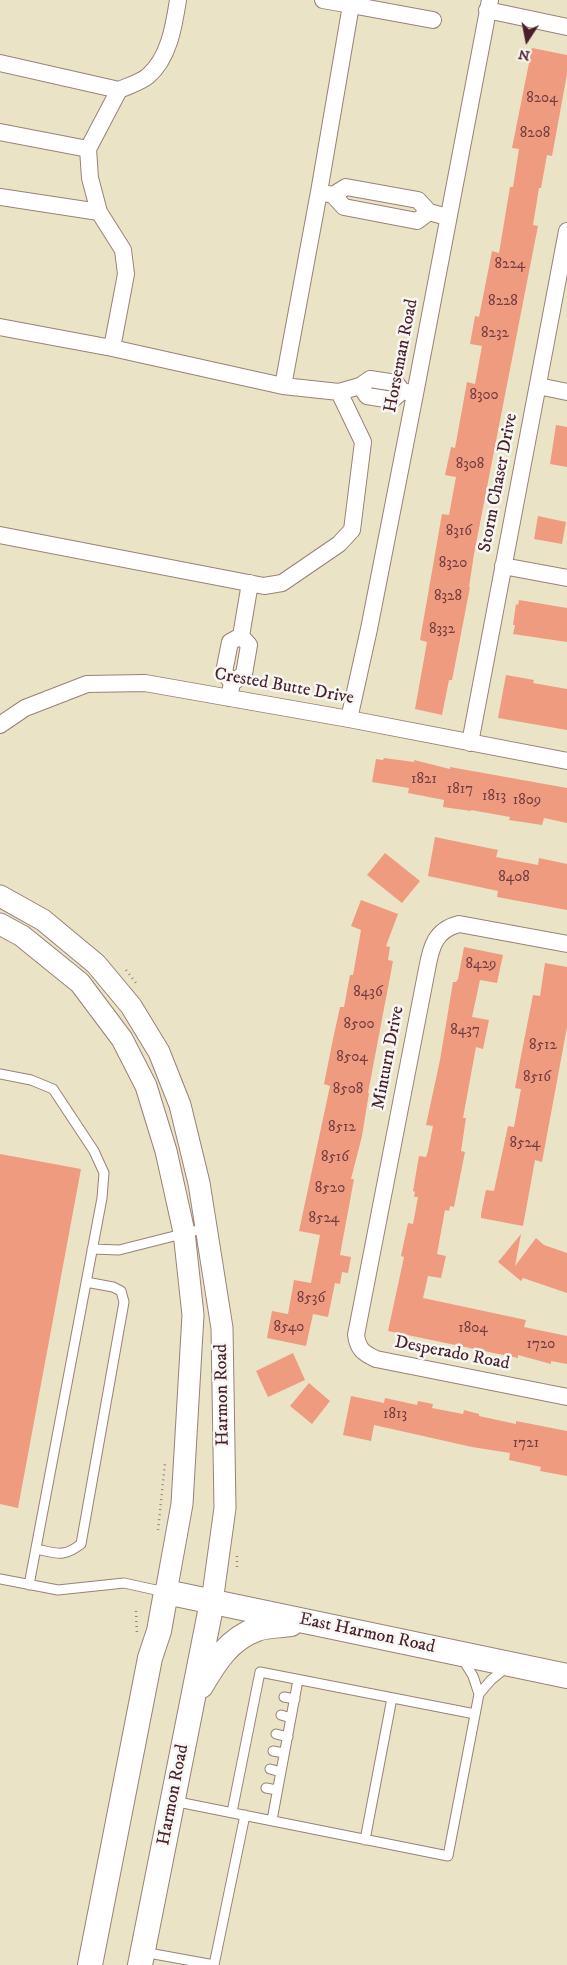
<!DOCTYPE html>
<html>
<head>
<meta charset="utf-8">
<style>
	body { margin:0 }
	#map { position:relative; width:567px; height:1965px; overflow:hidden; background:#ebe3c5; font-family:"IM FELL DW Pica",serif }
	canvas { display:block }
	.north { position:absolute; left:502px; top:15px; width:50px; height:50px; -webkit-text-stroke:4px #f6f6f2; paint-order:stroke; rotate:191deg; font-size:14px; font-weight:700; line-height:20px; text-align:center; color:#4a1f2b }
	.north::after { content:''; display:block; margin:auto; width:18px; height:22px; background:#4a1f2b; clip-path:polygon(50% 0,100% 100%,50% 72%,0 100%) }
</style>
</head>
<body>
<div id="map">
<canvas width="567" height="1965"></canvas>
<div class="north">N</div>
</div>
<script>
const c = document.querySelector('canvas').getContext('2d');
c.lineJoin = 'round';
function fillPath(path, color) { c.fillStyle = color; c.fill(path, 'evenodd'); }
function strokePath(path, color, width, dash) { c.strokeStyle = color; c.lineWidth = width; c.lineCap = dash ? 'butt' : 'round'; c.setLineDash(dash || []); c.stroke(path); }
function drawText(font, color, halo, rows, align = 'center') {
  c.font = font + ' "IM FELL DW Pica",serif'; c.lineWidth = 5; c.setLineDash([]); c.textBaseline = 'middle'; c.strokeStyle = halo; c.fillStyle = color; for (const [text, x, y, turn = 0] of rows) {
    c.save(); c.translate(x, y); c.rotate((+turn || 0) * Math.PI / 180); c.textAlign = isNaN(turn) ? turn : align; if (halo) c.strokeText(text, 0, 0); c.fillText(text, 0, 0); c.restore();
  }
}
const building = new Path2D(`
	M 532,48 L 567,55 L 567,74 L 552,156 L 547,155 L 541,188 L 539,188 L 533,225 L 538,226 L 535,241 L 474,554 L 469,587 L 470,587 L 455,665 L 452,680 L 449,680 L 442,715 L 415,709 L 427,642 L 420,640 L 442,514 L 449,515 L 456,477 L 445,475 L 451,447 L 455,448 L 467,382 L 475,384 L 482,346 L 470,344 L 475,316 L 479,317 L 492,251 L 499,253 L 510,187 L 513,187 L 519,149 L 512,148 Z
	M 556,425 L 567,427 L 567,467 L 550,464 Z
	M 538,516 L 566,522 L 562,544 L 534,539 Z
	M 519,600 L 567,608 L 567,642 L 513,634 L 515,625 L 513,625 L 516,604 L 518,605 Z
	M 506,675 L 534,680 L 533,683 L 567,689 L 567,730 L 498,718 Z
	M 384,758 L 414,762 L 414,760 L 450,769 L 450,767 L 567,788 L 567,823 L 544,818 L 542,825 L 509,820 L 510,817 L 471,810 L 471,811 L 443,807 L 444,800 L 408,793 L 409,788 L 372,782 L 376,759 L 383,760 Z
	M 435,837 L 498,850 L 496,857 L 538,865 L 539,858 L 567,864 L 567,910 L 497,897 L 498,891 L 428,876 Z
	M 385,853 L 420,881 L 402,903 L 367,875 Z
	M 361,900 L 398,914 L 386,946 L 390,947 L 388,960 L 393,961 L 368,1093 L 369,1093 L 362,1136 L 351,1179 L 354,1179 L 340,1255 L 351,1257 L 348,1273 L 342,1272 L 340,1284 L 335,1283 L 328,1317 L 313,1314 L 306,1346 L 267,1338 L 272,1311 L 288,1314 L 294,1280 L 311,1283 L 320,1235 L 299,1231 L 330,1086 L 324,1084 L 333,1039 L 340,1007 L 344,1007 L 350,975 L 353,975 L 361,930 L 351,926 Z
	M 464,947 L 503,955 L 497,983 L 480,980 L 472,1017 L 489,1020 L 483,1049 L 476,1047 L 463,1118 L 466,1118 L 461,1151 L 465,1152 L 454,1207 L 450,1206 L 449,1211 L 445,1210 L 437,1254 L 446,1256 L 441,1278 L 428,1276 L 423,1298 L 526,1320 L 524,1327 L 567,1336 L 567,1364 L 551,1361 L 551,1364 L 518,1355 L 518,1358 L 388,1331 L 404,1257 L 401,1256 L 408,1223 L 413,1224 L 418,1197 L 414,1197 L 415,1192 L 413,1191 L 419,1156 L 426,1157 L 428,1151 L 433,1126 L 426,1125 L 440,1060 L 453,982 L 456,982 L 458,979 Z
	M 545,963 L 567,967 L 567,1027 L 542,1162 L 535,1160 L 523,1226 L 481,1218 L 481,1214 L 486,1190 L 494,1191 L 508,1126 L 514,1127 L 521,1089 L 515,1088 L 521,1056 L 533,995 L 540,996 Z
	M 0,1154 L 81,1169 L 18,1508 L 0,1504 Z
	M 521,1234 L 515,1266 L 536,1238 L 544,1245 L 567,1253 L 567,1293 L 523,1278 L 521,1281 L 498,1262 Z
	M 293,1353 L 305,1380 L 268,1397 L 256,1371 Z
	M 309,1383 L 330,1401 L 312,1424 L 290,1406 Z
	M 351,1396 L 384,1403 L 385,1398 L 417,1405 L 418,1401 L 433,1404 L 432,1408 L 463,1414 L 464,1410 L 479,1414 L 479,1416 L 516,1424 L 516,1421 L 567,1431 L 567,1476 L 540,1471 L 541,1467 L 509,1460 L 510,1453 L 472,1447 L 374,1425 L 371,1441 L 343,1435 Z`);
const path = new Path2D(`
	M 126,970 L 136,983
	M 158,1530 L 165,1463
	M 237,1556 L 237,1567
	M 136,1611 L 137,1635`);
const service = new Path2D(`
	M 0,1074 L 31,1080 L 53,1089 L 94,1151 L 104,1173 L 102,1198 L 29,1585
	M 92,1249 L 119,1250 L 206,1228
	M 36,1549 C 57,1553 63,1558 81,1544 L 124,1302 L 121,1291 L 113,1287 L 86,1282
	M 0,1579 L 58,1590 L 124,1583 L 165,1592
	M 462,1658 L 473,1676 L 479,1694
	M 284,1697 L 295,1699
	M 281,1715 L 291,1718
	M 276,1734 L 288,1737
	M 273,1751 L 284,1753
	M 270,1769 L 281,1772
	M 266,1788 L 277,1790
	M 173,1801 L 448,1856 L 479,1694 L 491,1680 L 507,1667
	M 232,1812 L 260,1672 L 475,1714
	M 272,1820 L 298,1680
	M 365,1840 L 392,1698
	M 143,1952 L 214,1965
	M 214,1965 L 245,1815`);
const minor = new Path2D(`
	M 323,0 L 351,5 L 319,192 L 333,195 L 344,207 L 417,221 L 429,212
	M 351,5 L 433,20
	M 487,10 L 567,27
	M 0,63 L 119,90 L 88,149 L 90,178 L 99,212 L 123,250 L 126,274 L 112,348 L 283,386 L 339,392 L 360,386 L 370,379 L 396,383 L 402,391 L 415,394
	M 119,90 C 128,86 141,82 148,76 C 169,58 174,26 178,0
	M 0,132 L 88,149
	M 333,195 L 346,187 L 418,200 L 429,212 L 440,215
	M 0,197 L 99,212
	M 0,327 L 112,348
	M 283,386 L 319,192
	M 360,386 L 367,396 L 392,400 L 402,391
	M 538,386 L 567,392
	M 0,535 L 264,586 L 282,583 L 339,544 L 352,530 L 363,442 L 339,392
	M 503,566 L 567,578
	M 232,683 L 244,674 L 249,645 L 241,636
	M 229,698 L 232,683 L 224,672 L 230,642 L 241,636 L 250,583
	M 349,719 L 369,629 L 415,394 L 490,0
	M 0,725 L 25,708 L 87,684 L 145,683 L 349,719 L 567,761
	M 470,743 L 567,231
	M 567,944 L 459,924 C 435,930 431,947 427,969 L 356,1335 C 358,1349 363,1353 376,1359 L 567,1397`);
const tertiary = new Path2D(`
	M 0,896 L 43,920 L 96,964 L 131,1006 L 159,1052 L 180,1105 L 199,1183 L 222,1328 L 225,1508 L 212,1602
	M 0,924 L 22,936 L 80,983 L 122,1039 L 146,1086 L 166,1151 L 184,1232 L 193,1315 L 182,1504 L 166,1592`);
const secondary = new Path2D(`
	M 201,1686 C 215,1662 229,1639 257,1629 C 267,1625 280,1626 291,1624
	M 90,1965 L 150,1658 L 159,1631 L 166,1592 L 567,1676
	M 140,1965 L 212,1602`);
const numberNames = [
	["8204",542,99],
	["8208",535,134],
	["8224",510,265],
	["8228",503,302],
	["8232",495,334],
	["8300",484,396],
	["8308",470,465],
	["8316",459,532],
	["8320",453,564],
	["8328",448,597],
	["8332",442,630],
	["1821",424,780],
	["1817",460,790],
	["1813",494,797],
	["1809",527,801],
	["8408",514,878],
	["8429",481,965],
	["8436",368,993],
	["8500",359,1025],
	["8437",465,1031],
	["8512",543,1046],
	["8504",352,1058],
	["8516",537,1078],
	["8508",348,1090],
	["8512",342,1128],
	["8524",525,1144],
	["8516",335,1158],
	["8520",330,1189],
	["8524",324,1219],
	["8536",311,1299],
	["8540",289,1328],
	["1804",473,1329],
	["1720",541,1345],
	["1813",395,1415],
	["1721",526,1444]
];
const streetNames = [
	["Horseman Road",402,356,-79],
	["Storm Chaser Drive",499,483,-79],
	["Crested Butte Drive",284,687,10],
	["Minturn Drive",389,1058,-79],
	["Desperado Road",452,1354,11],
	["Harmon Road",223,1395,-91],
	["East Harmon Road",367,1634,12],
	["Harmon Road",174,1795,-79]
];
fillPath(building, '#ef9b80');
strokePath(service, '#9a8178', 11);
strokePath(minor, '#9a8178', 18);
strokePath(tertiary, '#9a8178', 23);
strokePath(secondary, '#9a8178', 26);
strokePath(path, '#9a8178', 2.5, [1, 4]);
strokePath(service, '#fff', 9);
strokePath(minor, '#fff', 16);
strokePath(tertiary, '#fff', 21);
strokePath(secondary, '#fff', 24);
drawText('15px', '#733e40', null, numberNames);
drawText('18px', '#4a1f2b', '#f6f6f2', streetNames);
</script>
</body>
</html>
